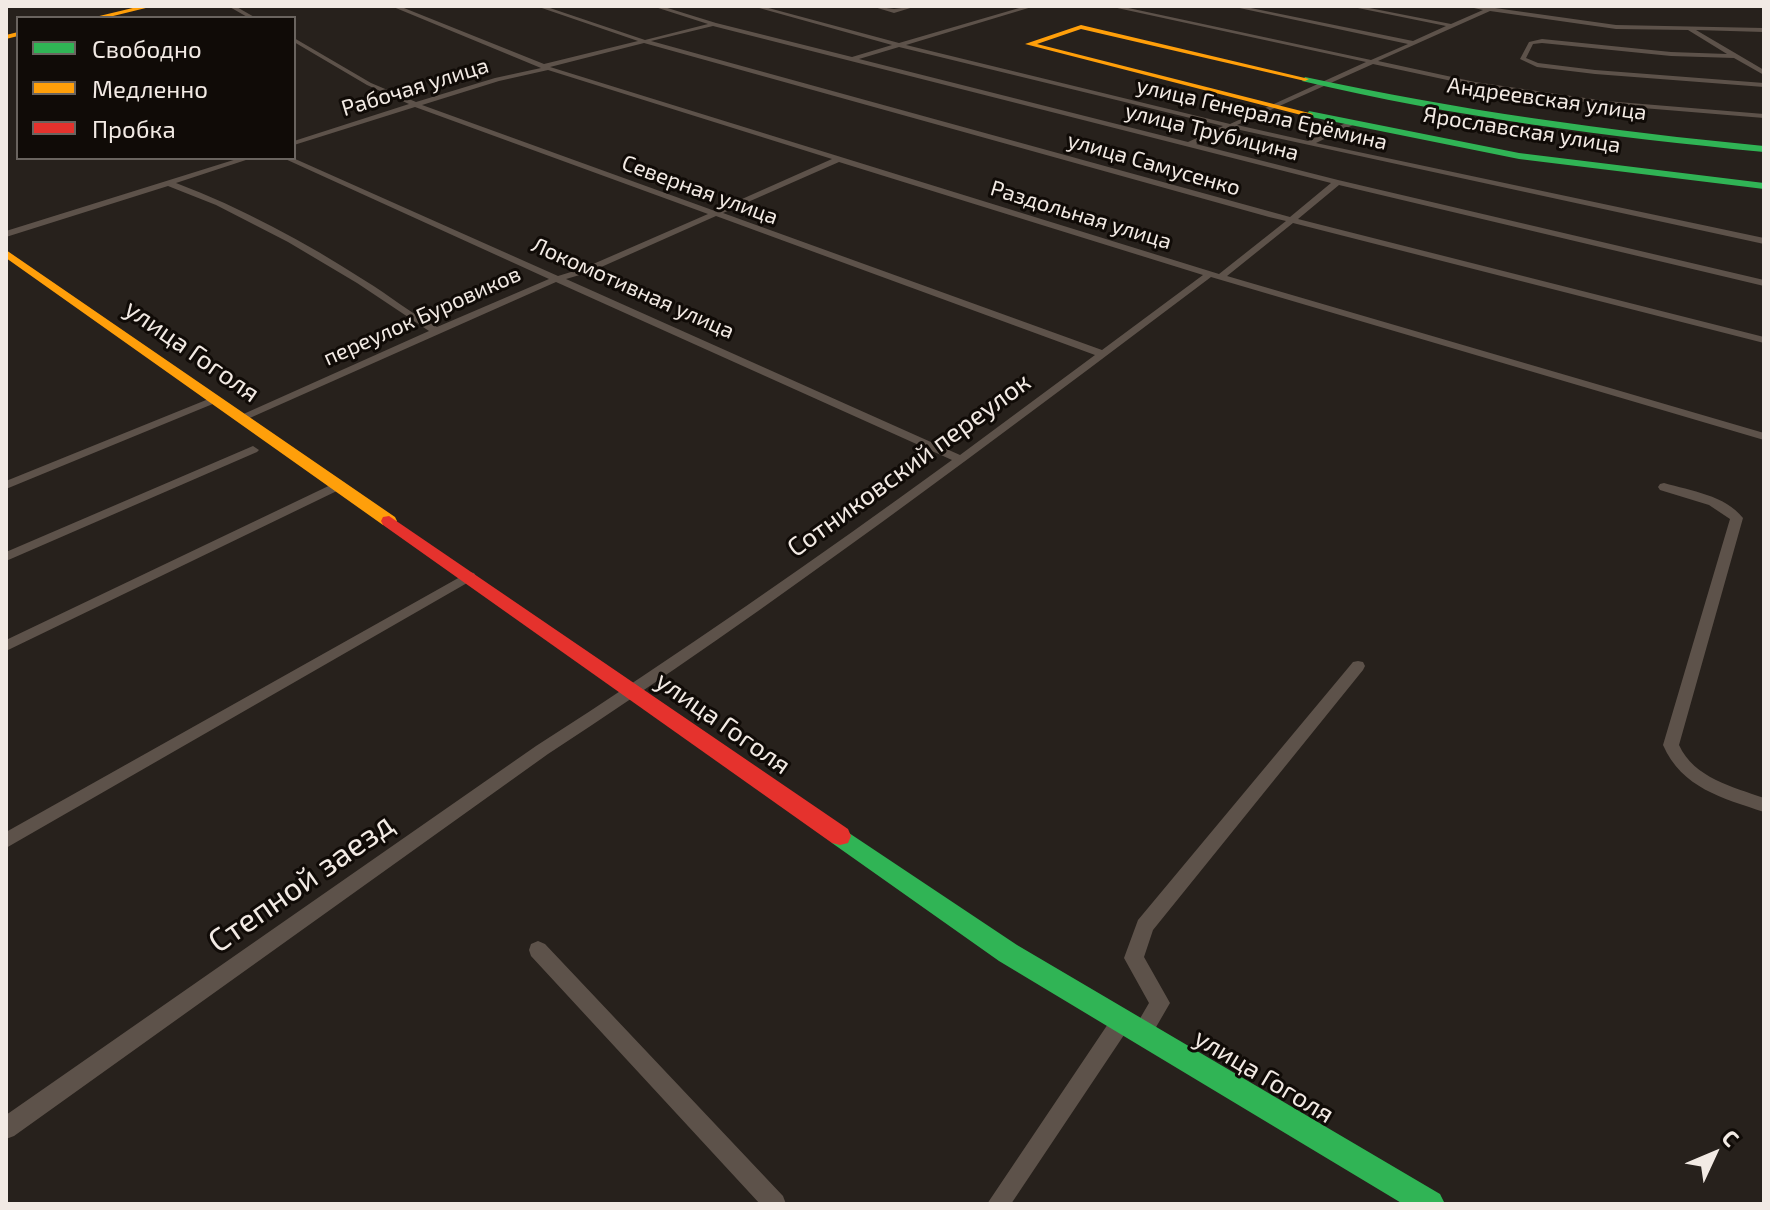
<!DOCTYPE html>
<html>
<head>
<meta charset="utf-8">
<style>
	body { margin:0 }
	#map { position:relative; width:1770px; height:1210px; overflow:hidden; background:#27211c; font-family:"Exo 2",sans-serif }
	canvas { display:block }
	.frame { position:absolute; inset:0; border:8px solid #f2eae4; pointer-events:none }
	.legend { position:absolute; left:16px; top:16px; width:280px; height:144px; box-sizing:border-box; background:#100b07; border:2px solid #6a645f; margin:0; padding:10px 14px; list-style:none; font-size:24px; color:#f2eae4 }
	.legend li { display:flex; align-items:center; gap:16px; height:40px }
	.legend b { width:40px; border:2px solid #6a645f }
	.north { position:absolute; left:1674px; top:1114px; width:80px; height:80px; -webkit-text-stroke:6px #100b07; paint-order:stroke; rotate:46deg; font-size:22px; font-weight:700; line-height:32px; text-align:center; color:#f2eae4 }
	.north::after { content:''; display:block; margin:auto; width:28px; height:36px; background:#f2eae4; clip-path:polygon(50% 0,100% 100%,50% 72%,0 100%) }
</style>
</head>
<body>
<div id="map">
<canvas width="1770" height="1210"></canvas>
<div class="frame"></div>
<ul class="legend">
<li><b style="height:10px;background:#30b455"></b>Свободно</li>
<li><b style="height:10px;background:#ff9f0a"></b>Медленно</li>
<li><b style="height:10px;background:#e5322d"></b>Пробка</li>
</ul>
<div class="north">С</div>
</div>
<script>
const c = document.querySelector('canvas').getContext('2d');
c.lineJoin = 'round';
function fillPath(path, color) { c.fillStyle = color; c.fill(path, 'evenodd'); }
function drawText(font, color, halo, rows, align = 'center') {
  c.font = font + ' "Exo 2",sans-serif'; c.lineWidth = 6; c.setLineDash([]); c.textBaseline = 'middle'; c.strokeStyle = halo; c.fillStyle = color; for (const [text, x, y, turn = 0] of rows) {
    c.save(); c.translate(x, y); c.rotate((+turn || 0) * Math.PI / 180); c.textAlign = isNaN(turn) ? turn : align; if (halo) c.strokeText(text, 0, 0); c.fillText(text, 0, 0); c.restore();
  }
}
const street = new Path2D(`
	M 228,6 L 235,6 L 256,18 L 249,18 Z
	M 391,6 L 399,6 L 544,64 L 638,41 L 536,6 L 544,6 L 645,40 L 708,24 L 652,6 L 661,6 L 716,23 L 852,57 L 892,45 L 752,6 L 761,6 L 899,43 L 1026,6 L 1035,6 L 906,45 L 1230,124 L 1366,62 L 1108,6 L 1119,6 L 1371,60 L 1408,44 L 1230,6 L 1241,6 L 1413,41 L 1446,26 L 1348,6 L 1359,6 L 1451,24 L 1483,10 L 1465,6 L 1499,6 L 1495,8 L 1616,25 L 1764,28 L 1764,32 L 1696,30 L 1764,70 L 1764,75 L 1734,58 L 1671,56 L 1542,43 L 1533,44 L 1526,58 L 1538,63 L 1595,70 L 1764,83 L 1764,87 L 1595,74 L 1537,67 L 1520,59 L 1529,42 L 1542,39 L 1671,52 L 1727,54 L 1688,30 L 1616,29 L 1490,11 L 1378,61 L 1475,82 L 1606,101 L 1764,114 L 1764,118 L 1606,105 L 1475,86 L 1373,64 L 1237,125 L 1308,141 L 1350,121 L 1353,125 L 1316,143 L 1764,238 L 1764,244 L 1231,128 L 1196,144 L 1338,180 L 1764,280 L 1764,286 L 1339,185 L 1298,219 L 1764,337 L 1764,343 L 1293,223 L 1227,276 L 1764,433 L 1764,440 L 1211,277 C 993,441 776,605 548,754 L 14,1136 L 6,1139 L 6,1115 L 536,746 C 678,655 816,559 952,460 L 556,282 L 243,421 L 239,420 L 239,416 L 429,331 L 357,283 L 288,242 L 216,205 L 168,186 L 6,237 L 6,231 L 240,158 L 252,158 L 176,183 C 242,208 305,242 364,280 C 389,295 411,314 437,327 L 549,279 L 283,158 L 293,158 L 558,276 L 584,268 L 708,214 L 415,107 L 294,145 L 294,141 L 409,104 L 367,85 L 294,42 L 294,38 L 371,83 L 416,102 L 495,78 L 541,68 ZM 713,26 L 1331,183 L 1290,217 L 651,41 ZM 644,43 L 1269,217 L 1286,221 L 1219,274 L 550,67 ZM 899,47 L 1223,126 L 1188,142 L 859,59 ZM 548,70 L 832,159 L 715,211 L 422,105 L 499,81 ZM 839,162 L 1203,275 L 1102,350 L 723,213 ZM 716,216 L 1095,355 L 960,455 L 566,279 L 590,272 Z
	M 871,6 L 894,9 L 917,6 L 894,13 Z
	M 1625,6 L 1701,6 L 1698,8 Z
	M 216,396 L 222,399 L 220,401 L 6,489 L 6,481 Z
	M 253,446 L 259,450 L 257,452 L 6,561 L 6,552 Z
	M 339,481 L 345,485 L 343,488 L 6,651 L 6,640 Z
	M 1664,483 C 1691,491 1725,495 1743,518 L 1679,745 C 1694,778 1733,787 1764,798 L 1764,812 C 1722,798 1682,788 1663,745 L 1730,519 L 1709,505 L 1660,490 L 1658,487 L 1660,484 Z
	M 469,572 L 474,573 L 476,576 L 474,579 L 6,848 L 6,832 Z
	M 1358,661 L 1363,662 L 1365,666 L 1363,670 L 1153,930 L 1144,957 L 1170,1003 L 1148,1041 L 1141,1044 L 1134,1041 L 1131,1034 L 1149,1003 L 1124,958 L 1138,920 L 1353,662 Z
	M 538,941 L 545,944 L 783,1196 L 786,1204 L 760,1204 L 531,956 L 529,950 L 531,944 Z
	M 1121,1012 L 1128,1015 L 1131,1022 L 1128,1029 L 1011,1204 L 987,1204 L 1114,1015 Z`);
const fast = new Path2D(`
	M 1305,77 C 1457,110 1609,131 1764,146 L 1764,152 C 1609,137 1454,117 1302,81 Z
	M 1309,111 L 1519,153 L 1764,183 L 1764,189 L 1519,159 L 1306,116 Z
	M 840,827 L 1017,945 L 1440,1194 L 1445,1204 L 1403,1204 L 999,961 L 832,843 L 829,836 L 832,829 Z`);
const slow = new Path2D(`
	M 141,6 L 154,6 L 105,18 L 91,18 Z
	M 1081,25 L 1309,79 L 1305,81 L 1081,29 L 1037,44 L 1313,114 L 1309,117 L 1025,44 Z
	M 18,32 L 18,36 L 6,39 L 6,35 Z
	M 6,250 L 395,517 L 397,521 L 395,525 L 383,525 L 6,258 Z`);
const jam = new Path2D(`
	M 389,516 L 848,829 L 851,836 L 848,843 L 840,845 L 832,843 L 383,525 L 381,521 L 383,517 Z`);
const farStreetnames = [
	["Рабочая улица",415,87,-17],
	["Андреевская улица",1547,99,8],
	["улица Генерала Ерёмина",1262,114,13],
	["Ярославская улица",1522,130,9],
	["улица Трубицина",1212,132,14],
	["улица Самусенко",1154,164,16],
	["Северная улица",700,190,20],
	["Раздольная улица",1081,215,17],
	["Локомотивная улица",633,288,24],
	["переулок Буровиков",422,316,-24]
];
const streetNames = [
	["улица Гоголя",192,351,35],
	["Сотниковский переулок",909,465,-36],
	["улица Гоголя",723,723,35],
	["улица Гоголя",1264,1076,31]
];
const nearStreetnames = [
	["Степной заезд",301,883,-35]
];
fillPath(street, '#5d524a');
fillPath(fast, '#30b455');
fillPath(slow, '#ff9f0a');
fillPath(jam, '#e5322d');
drawText('22px', '#f2eae4', '#100b07', farStreetnames);
drawText('26px', '#f2eae4', '#100b07', streetNames);
drawText('32px', '#f2eae4', '#100b07', nearStreetnames);
</script>
</body>
</html>
